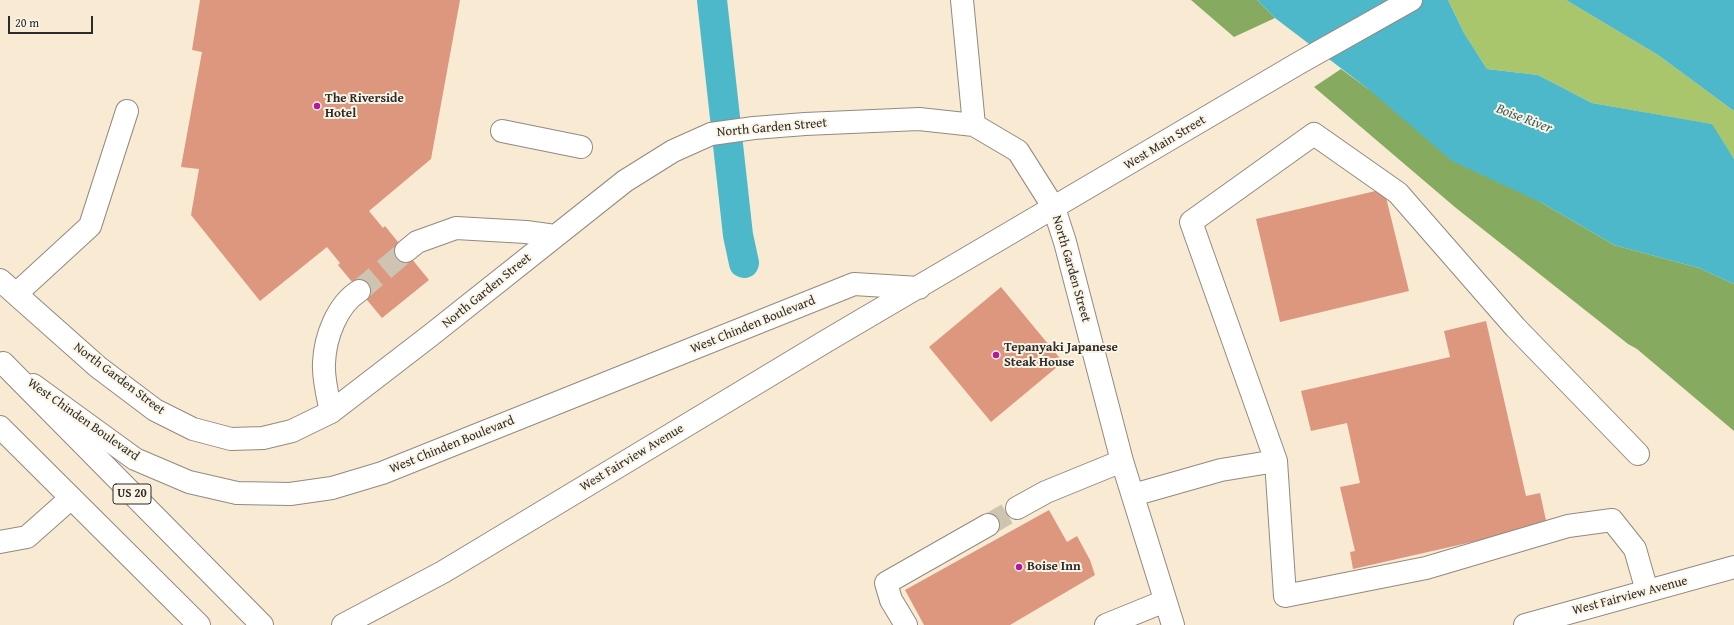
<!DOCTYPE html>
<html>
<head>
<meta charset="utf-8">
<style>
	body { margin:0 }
	#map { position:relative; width:1734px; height:625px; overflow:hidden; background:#f8ead3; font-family:"Gentium Book Plus",serif }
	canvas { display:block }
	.scale { position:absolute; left:8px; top:16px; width:85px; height:18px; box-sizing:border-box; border:2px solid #2b2b2b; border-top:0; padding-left:5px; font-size:12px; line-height:14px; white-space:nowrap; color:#2b2b2b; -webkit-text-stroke:3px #fcf5e5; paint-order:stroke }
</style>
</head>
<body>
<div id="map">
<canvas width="1734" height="625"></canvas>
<div class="scale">20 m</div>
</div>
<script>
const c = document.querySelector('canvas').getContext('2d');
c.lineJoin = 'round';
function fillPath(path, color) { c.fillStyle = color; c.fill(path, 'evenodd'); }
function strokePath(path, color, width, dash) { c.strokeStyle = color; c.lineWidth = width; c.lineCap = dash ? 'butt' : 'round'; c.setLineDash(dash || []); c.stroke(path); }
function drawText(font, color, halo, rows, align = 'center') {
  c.font = font + ' "Gentium Book Plus",serif'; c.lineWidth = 4; c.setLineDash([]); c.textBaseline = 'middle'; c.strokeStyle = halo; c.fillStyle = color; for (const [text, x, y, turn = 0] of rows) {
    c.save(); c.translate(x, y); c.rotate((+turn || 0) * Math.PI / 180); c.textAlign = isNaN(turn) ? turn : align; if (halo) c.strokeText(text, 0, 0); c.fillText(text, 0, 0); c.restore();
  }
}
const green = new Path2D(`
	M 1448,0 L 1566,0 L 1658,55 L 1734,111 L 1734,159 L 1711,124 L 1592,103 L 1538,75 L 1487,69 L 1464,33 Z`);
const forest = new Path2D(`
	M 1191,0 L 1257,0 L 1275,18 L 1234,37 Z
	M 1341,69 L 1367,88 L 1542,203 L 1614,245 L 1699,268 L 1734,284 L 1734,431 L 1637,349 L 1628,344 L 1456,208 L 1314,87 Z`);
const water = new Path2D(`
	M 1257,0 L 1448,0 L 1464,33 L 1487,69 L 1538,75 L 1592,103 L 1712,124 L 1734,159 L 1734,284 L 1699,268 L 1614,245 L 1542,203 L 1452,161 L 1367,88 L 1275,18 Z
	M 1566,0 L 1734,0 L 1734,111 L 1658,55 Z`);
const canal = new Path2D(`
	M 712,0 L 738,235 L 744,263`);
const building = new Path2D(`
	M 200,0 L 460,0 L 431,159 L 369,211 L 383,228 L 385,226 L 429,280 L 382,318 L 338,265 L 340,263 L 327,247 L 260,301 L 191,215 L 199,169 L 181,167 L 202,52 L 192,50 Z
	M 1384,189 L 1409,291 L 1280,322 L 1256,219 Z
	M 1001,287 L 1063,362 L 991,422 L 929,347 Z
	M 1486,321 L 1526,496 L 1540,493 L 1547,525 L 1353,569 L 1350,552 L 1355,551 L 1340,487 L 1360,483 L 1347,423 L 1311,431 L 1301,391 L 1450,357 L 1444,331 Z
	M 1049,510 L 1067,542 L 1077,536 L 1090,560 L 1095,575 L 1010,625 L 924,625 L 905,590 Z`);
const minorTunnel = new Path2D(`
	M 359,291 L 406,251
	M 988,525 L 1017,508`);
const minor = new Path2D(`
	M 962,0 L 974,125
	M 502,131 L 581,147
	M 406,251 L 417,242 L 456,228 L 526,232 L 555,236
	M 0,280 L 98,367 L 155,410 L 193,429 L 231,439 L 263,438 L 292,431 L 331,412 L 431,335 L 625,181 L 673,151 L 711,134 L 754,128 L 805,124 L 919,119 L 974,125 L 1018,151 L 1054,208 L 1065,242 L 1122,461 L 1173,625
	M 16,294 L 90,226 L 127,111
	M 331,412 C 328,397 323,379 324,363 C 325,337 337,305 359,291
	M 1638,454 L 1515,327 L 1398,193 L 1314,134 L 1191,222 L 1276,461 L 1285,596 L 1426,568 L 1568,526 L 1612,520 L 1635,549 L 1647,591
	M 1133,495 L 1221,470 L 1276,461
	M 1017,508 L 1046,492 L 1122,461
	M 0,542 L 27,537 L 71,498
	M 906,625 L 891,600 L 886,583 L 988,525
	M 1106,625 L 1165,601`);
const major = new Path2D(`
	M 33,385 L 135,459 L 189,482 L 237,493 L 290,494 L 332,488 L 382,473 L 854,284 L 919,288
	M 0,427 L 199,625
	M 343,625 L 443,572 L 828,340 L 1299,63 L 1411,0
	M 1525,625 L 1734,567`);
const highway = new Path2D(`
	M 3,363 L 262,625`);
const markers = [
	[317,106,4,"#b5179e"],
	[996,355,4,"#b5179e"],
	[1019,567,4,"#b5179e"]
];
const shields = [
	[132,494,38]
];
const shieldNames = [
	["US 20",132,494]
];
const poiNames = [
	["The Riverside",325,99],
	["Hotel",325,114],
	["Tepanyaki Japanese",1004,348],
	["Steak House",1004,363],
	["Boise Inn",1027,567]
];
const streetNames = [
	["North Garden Street",772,128,-5],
	["West Main Street",1165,143,-31],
	["North Garden Street",1071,269,74],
	["North Garden Street",487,291,-39],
	["West Chinden Boulevard",753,325,-22],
	["North Garden Street",119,379,37],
	["West Chinden Boulevard",83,420,35],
	["West Chinden Boulevard",452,445,-22],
	["West Fairview Avenue",632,458,-31],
	["West Fairview Avenue",1630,596,-15]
];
const waterNames = [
	["Boise River",1524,119,21]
];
fillPath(green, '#a9c66d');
fillPath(forest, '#86ab60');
fillPath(water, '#4cb8c9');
strokePath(canal, '#4cb8c9', 30);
fillPath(building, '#dd977e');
strokePath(minorTunnel, '#cfc4b1', 22, [22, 11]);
strokePath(minor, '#928a7f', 24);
strokePath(major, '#928a7f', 24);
strokePath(highway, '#928a7f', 24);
strokePath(minor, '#fff', 22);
strokePath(major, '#fff', 22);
strokePath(highway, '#fff', 22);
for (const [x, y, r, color] of markers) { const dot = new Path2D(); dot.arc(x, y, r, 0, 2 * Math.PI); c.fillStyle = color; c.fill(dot); strokePath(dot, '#fcf5e5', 1.5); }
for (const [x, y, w] of shields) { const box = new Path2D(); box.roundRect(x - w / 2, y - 10, w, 20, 3); c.fillStyle = '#fcf5e5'; c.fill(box); strokePath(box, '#2b2b2b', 1); }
drawText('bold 12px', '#2b2b2b', null, shieldNames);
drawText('bold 13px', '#2b2b2b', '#fcf5e5', poiNames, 'left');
drawText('13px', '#2b2b2b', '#fcf5e5', streetNames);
drawText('italic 14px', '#375c62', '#fcf5e5', waterNames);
</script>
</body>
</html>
